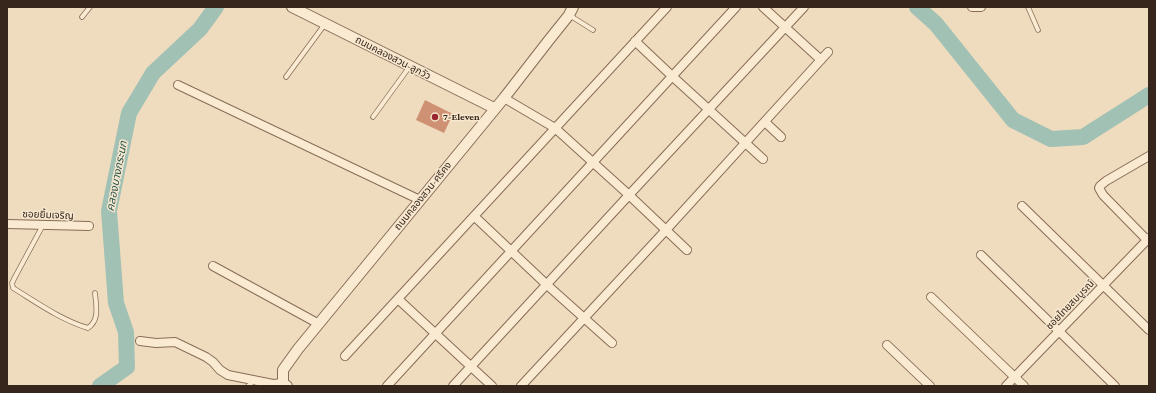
<!DOCTYPE html>
<html>
<head>
<meta charset="utf-8">
<style>
	body { margin:0 }
	#map { position:relative; width:1156px; height:393px; overflow:hidden; background:#efdcbe; font-family:"Crimson Pro",serif }
	canvas { display:block }
	.frame { position:absolute; inset:0; border:8px solid #37261c; pointer-events:none }
</style>
</head>
<body>
<div id="map">
<canvas width="1156" height="393"></canvas>
<div class="frame"></div>
</div>
<script>
const c = document.querySelector('canvas').getContext('2d');
c.lineJoin = 'round';
function strokePath(path, color, width, dash) { c.strokeStyle = color; c.lineWidth = width; c.lineCap = dash ? 'butt' : 'round'; c.setLineDash(dash || []); c.stroke(path); }
function fillPath(path, color) { c.fillStyle = color; c.fill(path, 'evenodd'); }
function drawText(font, color, halo, rows, align = 'center') {
  c.font = font + ' "Crimson Pro","Noto Sans Thai",serif'; c.lineWidth = 3; c.setLineDash([]); c.textBaseline = 'middle'; c.strokeStyle = halo; c.fillStyle = color; for (const [text, x, y, turn = 0] of rows) {
    c.save(); c.translate(x, y); c.rotate((+turn || 0) * Math.PI / 180); c.textAlign = isNaN(turn) ? turn : align; if (halo) c.strokeText(text, 0, 0); c.fillText(text, 0, 0); c.restore();
  }
}
const river = new Path2D(`
	M 917,7 L 936,24 L 1013,120 L 1051,139 L 1083,137 L 1149,95
	M 100,386 L 127,367 L 126,332 L 116,303 L 109,211 L 129,113 L 153,73 L 200,29 L 216,7`);
const building = new Path2D(`
	M 425,100 L 453,114 L 444,133 L 416,120 Z`);
const service = new Path2D(`
	M 1028,7 L 1038,30
	M 569,15 L 593,30
	M 82,17 L 90,7
	M 286,77 L 325,24
	M 373,117 L 410,66
	M 43,225 L 15,277 L 12,283 L 13,288 C 36,302 61,320 88,328 C 100,320 96,305 95,293
	M 248,386 L 255,380`);
const minor = new Path2D(`
	M 763,7 L 821,60
	M 972,7 L 981,7
	M 635,41 L 672,76 L 763,159
	M 178,85 L 420,200
	M 504,98 L 555,128 L 629,195 L 687,250
	M 765,122 L 781,137
	M 1022,206 L 1149,330
	M 474,216 L 546,284 L 612,343
	M 7,224 L 89,226
	M 1147,240 L 1103,195 L 1099,188 L 1100,186 L 1106,181 L 1149,156
	M 981,255 L 1115,386
	M 213,266 L 319,324
	M 931,297 L 1024,386
	M 398,299 L 492,386
	M 140,341 L 156,343 L 175,342 L 206,357 L 213,362 L 220,370 L 228,375 L 273,384 L 283,383
	M 887,345 L 930,386
	M 345,356 L 667,7
	M 387,386 L 736,7
	M 453,386 L 629,195 L 804,7
	M 521,386 L 666,230 L 828,52
	M 1006,386 L 1149,238`);
const tertiary = new Path2D(`
	M 292,7 L 494,108
	M 287,386 L 283,383 L 283,370 L 298,349 L 504,98 L 549,40 L 569,15 L 573,7`);
const markers = [
	[435,117,4,"#992530"]
];
const streetNames = [
	["ถนนคลองสวน-ลูกวัว",393,58,27],
	["ถนนคลองสวน-ศรีคง",423,196,-51],
	["ซอยยิ้มเจริญ",48,215,2],
	["ซอยไทยสมบูรณ์",1070,305,-46]
];
const poiNames = [
	["7-Eleven",443,117]
];
const waterNames = [
	["คลองบางกระนก",117,176,-79]
];
strokePath(river, '#a2c1b5', 16);
fillPath(building, '#cf9173');
strokePath(service, '#886c57', 5.5);
strokePath(minor, '#886c57', 10);
strokePath(tertiary, '#886c57', 12);
strokePath(service, '#faead2', 4);
strokePath(minor, '#faead2', 8);
strokePath(tertiary, '#faead2', 10);
for (const [x, y, r, color] of markers) { const dot = new Path2D(); dot.arc(x, y, r, 0, 2 * Math.PI); c.fillStyle = color; c.fill(dot); strokePath(dot, '#f6e7ce', 1.5); }
drawText('10px', '#37261c', '#f6e7ce', streetNames);
drawText('bold 10px', '#37261c', '#f6e7ce', poiNames, 'left');
drawText('italic 11px', '#2a5750', '#f6e7ce', waterNames);
</script>
</body>
</html>
